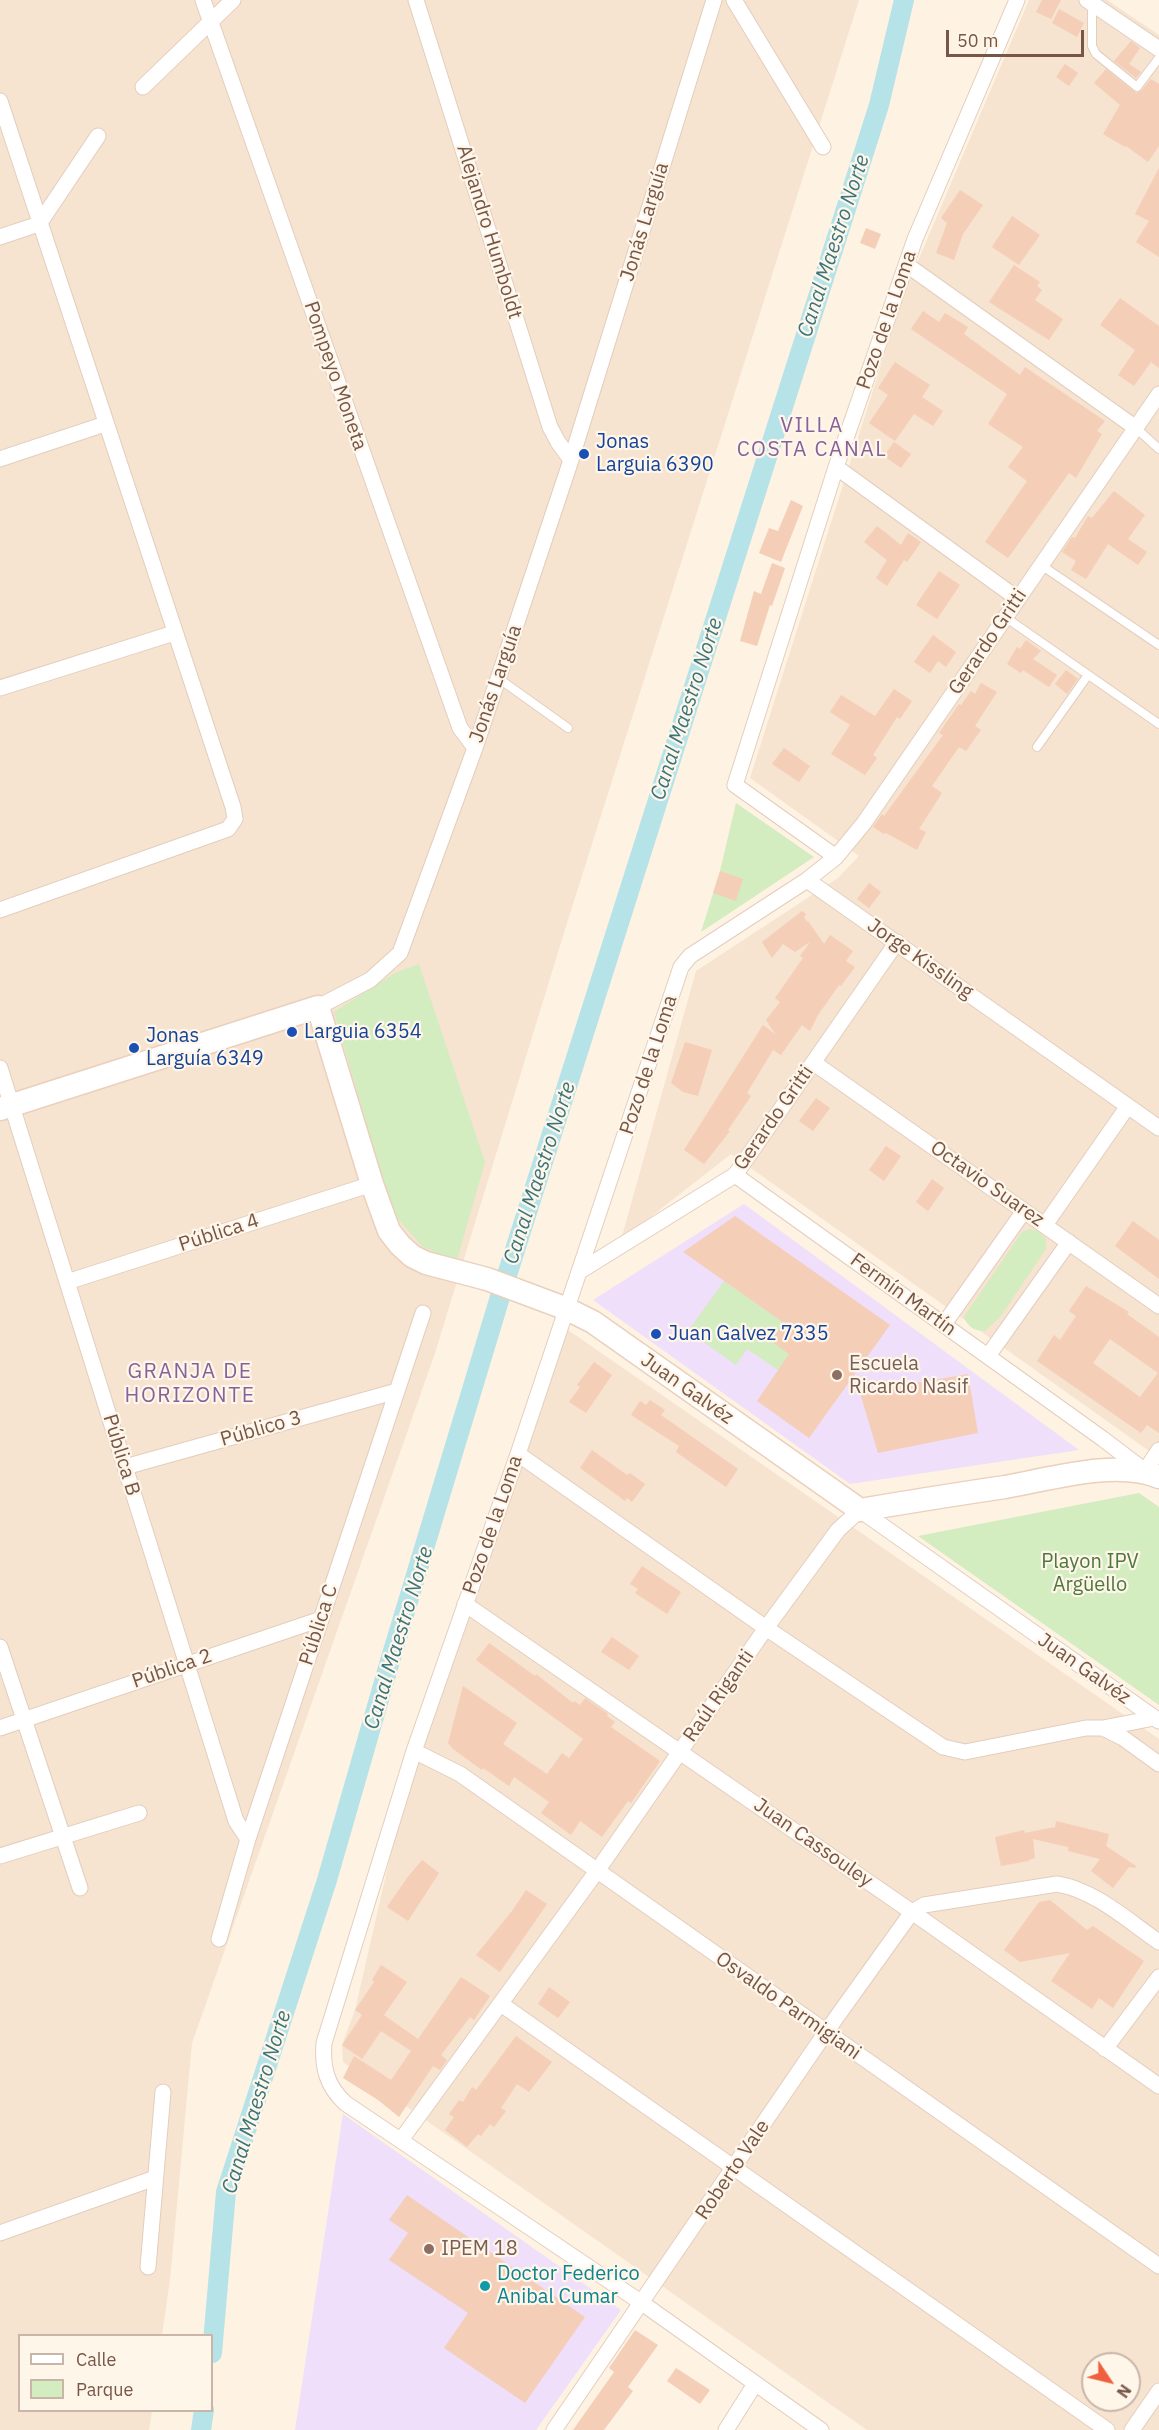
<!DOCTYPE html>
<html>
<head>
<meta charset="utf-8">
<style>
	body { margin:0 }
	#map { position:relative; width:1159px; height:2430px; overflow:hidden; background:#fef2e2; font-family:"IBM Plex Sans",sans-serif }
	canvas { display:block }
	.legend { position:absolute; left:18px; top:2334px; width:195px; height:78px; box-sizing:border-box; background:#fff6ea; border:2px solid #c9b6a9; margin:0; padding:8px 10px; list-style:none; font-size:18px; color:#775647 }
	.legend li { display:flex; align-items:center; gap:12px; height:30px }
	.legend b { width:30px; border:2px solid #c9b6a9 }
	.north { position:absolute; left:1081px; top:2352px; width:60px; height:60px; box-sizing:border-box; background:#fff6ea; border:2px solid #c9b6a9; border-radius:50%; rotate:125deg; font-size:16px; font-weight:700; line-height:24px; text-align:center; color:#775647 }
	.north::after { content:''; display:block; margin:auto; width:21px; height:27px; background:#f0603f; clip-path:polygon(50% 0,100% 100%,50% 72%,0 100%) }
	.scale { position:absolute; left:946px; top:30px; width:138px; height:27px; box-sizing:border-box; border:3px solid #775647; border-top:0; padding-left:8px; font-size:18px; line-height:21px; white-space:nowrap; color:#775647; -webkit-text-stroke:4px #fff6ea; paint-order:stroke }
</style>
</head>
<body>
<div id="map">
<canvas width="1159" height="2430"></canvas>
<ul class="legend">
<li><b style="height:8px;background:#fff"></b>Calle</li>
<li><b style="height:16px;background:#d3ecc0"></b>Parque</li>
</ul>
<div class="north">N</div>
<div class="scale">50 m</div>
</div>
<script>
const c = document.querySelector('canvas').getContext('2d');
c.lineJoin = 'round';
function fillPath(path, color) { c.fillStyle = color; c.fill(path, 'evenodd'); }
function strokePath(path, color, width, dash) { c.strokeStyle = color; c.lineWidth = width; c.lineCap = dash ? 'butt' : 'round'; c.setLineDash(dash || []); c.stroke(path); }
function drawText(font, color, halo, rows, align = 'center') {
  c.font = font + ' "IBM Plex Sans",sans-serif'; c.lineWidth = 4.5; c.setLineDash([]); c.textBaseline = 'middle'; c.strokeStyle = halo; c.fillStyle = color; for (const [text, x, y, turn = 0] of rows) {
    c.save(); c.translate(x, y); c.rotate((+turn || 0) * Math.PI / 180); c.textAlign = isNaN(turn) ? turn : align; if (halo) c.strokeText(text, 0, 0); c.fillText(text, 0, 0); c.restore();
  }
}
const residential = new Path2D(`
	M 0,0 L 859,0 L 567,923 L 435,1353 L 192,2043 L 170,2280 L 162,2335 L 20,2336 L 20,2410 L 152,2411 L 149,2430 L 0,2430 Z
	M 1029,0 L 1107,0 L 1159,35 L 1159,1458 L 731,1154 L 621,1240 L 696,971 L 838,878 L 859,856 L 750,778 L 903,296 Z
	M 568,1330 L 1159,1739 L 1159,2430 L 867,2430 L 343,2062 L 342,2045 L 355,2010 L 416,1744 ZM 1093,2364 L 1129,2364 L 1129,2400 L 1093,2400 Z`);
const education = new Path2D(`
	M 744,1204 L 1079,1450 L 850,1484 L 593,1300 Z
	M 343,2114 L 621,2310 L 536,2430 L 295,2430 Z`);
const green = new Path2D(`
	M 736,803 L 814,857 L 701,932 L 720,871 Z
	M 419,964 L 485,1162 L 456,1263 L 422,1246 L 392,1212 L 334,1012 L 395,973 Z
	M 1030,1229 L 1038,1231 L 1046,1239 L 1046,1249 L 1000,1317 L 985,1331 C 974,1331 968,1327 964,1317 L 1022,1232 Z
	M 724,1281 L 784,1323 L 789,1354 L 778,1370 L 747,1349 L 736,1365 L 688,1331 Z
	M 1139,1493 L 1159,1507 L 1159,1705 L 918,1536 Z`);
const canal = new Path2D(`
	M 212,2353 L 226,2192 L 327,1880 L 390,1661 L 500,1297 L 879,105 L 904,0
	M 201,2430 L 204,2410`);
const building = new Path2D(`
	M 1042,0 L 1061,0 L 1051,19 L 1036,12 Z
	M 1059,9 L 1084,23 L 1077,37 L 1052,23 Z
	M 1131,41 L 1140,48 L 1129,64 L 1141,72 L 1136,78 L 1114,61 Z
	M 1065,64 L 1078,73 L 1069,86 L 1056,77 Z
	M 1106,69 L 1136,93 L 1141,91 L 1151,79 L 1159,84 L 1159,146 L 1148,162 L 1126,146 L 1125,147 L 1103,134 L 1120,105 L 1094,83 Z
	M 1159,168 L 1159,257 L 1136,242 L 1149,221 L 1135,214 Z
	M 960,190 L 983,205 L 963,234 L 954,260 L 936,253 L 947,223 L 941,218 Z
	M 1012,216 L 1040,235 L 1019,265 L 992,247 Z
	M 866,228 L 881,234 L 875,249 L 860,243 Z
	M 1014,265 L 1040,282 L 1037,286 L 1042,290 L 1035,300 L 1063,319 L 1049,340 L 989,302 Z
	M 1120,298 L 1159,326 L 1159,368 L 1151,362 L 1134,386 L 1118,375 L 1135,350 L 1100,325 Z
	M 923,311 L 939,322 L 945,313 L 968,327 L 964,334 L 1020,375 L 1025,367 L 1105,421 L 1097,431 L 1102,434 L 1076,478 L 1069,473 L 1008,558 L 985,542 L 1027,481 L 1008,467 L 1023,447 L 988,424 L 1007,394 L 911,329 Z
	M 895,362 L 930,385 L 922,397 L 943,411 L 933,426 L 914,414 L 895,441 L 869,423 L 888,395 L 878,388 Z
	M 894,442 L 911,454 L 901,468 L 884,456 Z
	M 1114,491 L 1145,515 L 1128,539 L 1147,552 L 1138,565 L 1108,544 L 1086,579 L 1071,570 L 1076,561 L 1062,552 L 1072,537 L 1075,538 L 1088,516 L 1092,518 Z
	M 791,500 L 803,506 L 781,562 L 759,553 L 769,528 L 778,531 Z
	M 877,526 L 901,545 L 908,533 L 921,542 L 907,562 L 904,560 L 887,586 L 876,578 L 887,560 L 864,542 Z
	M 772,563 L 785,568 L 772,606 L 770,605 L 757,646 L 740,641 L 754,591 L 761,594 Z
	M 939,571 L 960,585 L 937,619 L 916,605 Z
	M 933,635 L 956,652 L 946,667 L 938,661 L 930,673 L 914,662 Z
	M 1026,640 L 1041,651 L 1033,659 L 1057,675 L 1049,687 L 1023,670 L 1021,673 L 1007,664 L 1017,647 L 1020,649 Z
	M 1066,670 L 1078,679 L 1067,694 L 1055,684 Z
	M 981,683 L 997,692 L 975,726 L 981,730 L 966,751 L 959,747 L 932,786 L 942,793 L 919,829 L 926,832 L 917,850 L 886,833 L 884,834 L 873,827 L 882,814 L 884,816 L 943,735 L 939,733 L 959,704 L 961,705 L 971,691 L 975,694 Z
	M 894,689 L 912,701 L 900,719 L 897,717 L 873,755 L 877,758 L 865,775 L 831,754 L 850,725 L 830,712 L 841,695 L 875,716 Z
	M 784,748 L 810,766 L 799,782 L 772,764 Z
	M 720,871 L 743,879 L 736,901 L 713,893 Z
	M 869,883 L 881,892 L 869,908 L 857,899 Z
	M 802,911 L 806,914 L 804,917 L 807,922 L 808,921 L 824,944 L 830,935 L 853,951 L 846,961 L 855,967 L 841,986 L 839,985 L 818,1015 L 810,1031 L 802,1025 L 781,1055 L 773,1050 L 747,1093 L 751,1096 L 728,1130 L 730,1131 L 704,1164 L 684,1150 L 763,1025 L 775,1034 L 766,1020 L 780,1002 L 775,998 L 803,958 L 800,956 L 810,942 L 795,952 L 783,944 L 772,958 L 762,942 Z
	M 685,1042 L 712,1050 L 698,1096 L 683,1092 L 671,1083 Z
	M 816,1098 L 830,1108 L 813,1131 L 799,1121 Z
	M 886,1146 L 901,1156 L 884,1181 L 869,1170 Z
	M 932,1179 L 944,1188 L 928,1211 L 916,1202 Z
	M 735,1216 L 890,1325 L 809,1438 L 757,1401 L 789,1354 L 771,1341 L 784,1323 L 683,1252 Z
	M 1133,1221 L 1159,1240 L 1159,1279 L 1115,1246 Z
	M 1086,1286 L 1129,1312 L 1127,1314 L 1159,1337 L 1159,1433 L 1147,1425 L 1141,1433 L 1037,1361 L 1054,1335 L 1060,1340 L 1076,1316 L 1069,1311 ZM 1110,1339 L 1158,1373 L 1140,1397 L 1093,1363 Z
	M 594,1362 L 612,1375 L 586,1413 L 569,1402 L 580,1387 L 577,1385 Z
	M 968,1374 L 978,1433 L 878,1453 L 860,1393 Z
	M 650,1400 L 665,1410 L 661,1415 L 738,1469 L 726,1487 L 676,1452 L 679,1446 L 631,1415 L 640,1401 L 646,1405 Z
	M 592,1450 L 627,1475 L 630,1473 L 645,1484 L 632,1502 L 627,1498 L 625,1501 L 580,1468 Z
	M 642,1566 L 681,1592 L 667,1614 L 635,1593 L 638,1589 L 630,1584 Z
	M 612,1637 L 639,1656 L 629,1670 L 601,1652 Z
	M 489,1643 L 535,1676 L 536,1674 L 573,1703 L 574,1701 L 580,1705 L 585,1698 L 608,1714 L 607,1716 L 615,1722 L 611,1727 L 660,1761 L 631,1803 L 628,1801 L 602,1837 L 580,1821 L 571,1835 L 541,1813 L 549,1802 L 514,1777 L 509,1786 L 483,1768 L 482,1770 L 453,1749 L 448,1743 L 463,1686 L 517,1723 L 503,1744 L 547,1774 L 562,1753 L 569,1758 L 583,1739 L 476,1660 Z
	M 1056,1821 L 1109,1834 L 1106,1846 L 1136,1866 L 1135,1868 L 1129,1867 L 1113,1888 L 1091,1871 L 1100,1859 L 1068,1851 L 1068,1847 L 1033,1839 L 1035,1858 L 1029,1860 L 1029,1861 L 1001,1866 L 995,1837 L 1024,1830 L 1025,1833 L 1055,1827 Z
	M 422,1860 L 439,1873 L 408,1921 L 387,1907 L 407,1878 Z
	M 526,1890 L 547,1904 L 500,1972 L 476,1955 L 512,1911 Z
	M 1050,1900 L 1087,1930 L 1093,1926 L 1144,1961 L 1113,2008 L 1099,1998 L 1092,2009 L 1051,1981 L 1070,1953 L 1020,1962 L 1004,1950 L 1039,1902 Z
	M 381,1965 L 407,1982 L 384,2015 L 418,2039 L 461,1977 L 490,1996 L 474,2020 L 470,2017 L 441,2055 L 447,2060 L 440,2070 L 433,2066 L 399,2117 L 378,2100 L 343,2078 L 354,2056 L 391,2080 L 411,2051 L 381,2031 L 362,2059 L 342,2045 L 362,2015 L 355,2010 L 374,1982 L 372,1980 Z
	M 549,1987 L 570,2002 L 558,2018 L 538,2004 Z
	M 516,2036 L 552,2062 L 529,2092 L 517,2084 L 501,2108 L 506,2111 L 494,2127 L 490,2124 L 481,2136 L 478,2134 L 467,2147 L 445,2130 L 454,2117 L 449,2114 L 459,2100 L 463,2102 L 472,2087 L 476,2090 Z
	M 407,2195 L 585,2317 L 525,2403 L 444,2348 L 468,2313 L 389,2260 L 408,2233 L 389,2220 Z
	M 635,2330 L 658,2345 L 628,2387 L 633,2391 L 604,2430 L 573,2430 L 614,2372 L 609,2368 Z
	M 676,2368 L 710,2390 L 700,2404 L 667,2381 Z`);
const service = new Path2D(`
	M 1094,5 L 1092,12 L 1092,46 L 1096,54 L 1137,87 L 1159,58
	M 1136,428 L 1159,449
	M 1041,565 L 1159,645
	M 1005,617 L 1159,724
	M 498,678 L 568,728
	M 1037,747 L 1088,675`);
const minor = new Path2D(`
	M 203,0 L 460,728 L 475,748
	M 416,0 L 550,427 L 558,442 L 571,460
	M 734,0 L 823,147
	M 1087,0 L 1159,49
	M 143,87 L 233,0
	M 0,101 L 233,807 L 235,819 L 228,829 L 0,910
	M 0,237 L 39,224 L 98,136
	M 907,265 L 1136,428
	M 0,459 L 105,424
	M 836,467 L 1018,599
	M 0,688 L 174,633
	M 836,857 L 735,785 L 836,467 L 915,239 L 1017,0
	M 807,880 L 1159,1128
	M 318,1007 L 370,980 L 400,953 L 475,748 L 571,460 L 714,0
	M 814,1063 L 1159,1306
	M 0,1068 L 236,1821 L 248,1839
	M 735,1175 L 1103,1439 L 1145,1471 L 1159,1450
	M 1045,1225 L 1128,1106
	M 580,1271 L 735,1175 L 897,942
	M 67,1282 L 372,1184
	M 944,1324 L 1024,1211
	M 988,1356 L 1069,1242
	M 518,1454 L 766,1628 L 943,1747 L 965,1752 L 1086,1728 L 1103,1728 L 1154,1718
	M 125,1467 L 397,1391
	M 465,1604 L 912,1912 L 1159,2086
	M 0,1647 L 80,1888
	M 0,1728 L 321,1619
	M 1103,1728 L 1123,1738 L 1159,1764
	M 414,1751 L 460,1774 L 1159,2266
	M 0,1856 L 139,1813
	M 219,1939 L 248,1839 L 423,1313
	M 501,2004 L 1107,2430
	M 1105,2049 L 1159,1977
	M 401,2140 L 597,1871 L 766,1628 L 838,1530 L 860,1510 L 1159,1721
	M 0,2233 L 155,2178
	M 148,2267 L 163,2092
	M 554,2430 L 826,2032 L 912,1912 L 924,1905 L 1057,1884 C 1095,1890 1128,1921 1159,1942
	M 726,2430 L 755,2384
	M 821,2430 L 642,2303 L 345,2103 C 327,2086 322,2068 324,2043 L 414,1751 L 518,1454 L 681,967 L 690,956 L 807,880 L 836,857 L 864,823 L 1159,394
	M 1132,2430 L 1159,2391`);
const secondary = new Path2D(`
	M 0,1109 L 318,1007 L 372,1184 L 389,1231 L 400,1245 L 412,1256 L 426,1263 L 487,1279 L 567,1309 L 593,1322 L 860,1510 C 908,1502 957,1494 1005,1487 C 1051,1479 1115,1459 1159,1477`);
const markers = [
	[584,454,6,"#1a4fb4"],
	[292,1032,6,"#1a4fb4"],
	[134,1048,6,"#1a4fb4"],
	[656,1334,6,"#1a4fb4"],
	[837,1375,6,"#8d6e63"],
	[429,2249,6,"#8d6e63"],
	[485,2286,6,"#0f9aa8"]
];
const streetNames = [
	["Jonás Larguía",645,222,-73],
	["Alejandro Humboldt",489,232,73],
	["Pozo de la Loma",887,320,-71],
	["Pompeyo Moneta",335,376,71],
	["Gerardo Gritti",988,642,-56],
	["Jonás Larguía",496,684,-71],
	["Jorge Kissling",920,959,35],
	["Pozo de la Loma",649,1065,-72],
	["Gerardo Gritti",774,1118,-55],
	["Octavio Suarez",987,1184,35],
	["Pública 4",219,1233,-18],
	["Fermín Martín",903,1295,36],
	["Juan Galvéz",687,1389,35],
	["Público 3",261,1429,-16],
	["Pública B",121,1455,73],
	["Pozo de la Loma",493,1525,-71],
	["Pública C",319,1625,-72],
	["Pública 2",172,1669,-19],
	["Juan Galvéz",1084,1669,35],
	["Raúl Riganti",719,1696,-55],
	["Juan Cassouley",813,1843,35],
	["Osvaldo Parmigiani",788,2006,35],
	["Roberto Vale",733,2170,-56]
];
const transitNames = [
	["Jonas",596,442],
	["Larguia 6390",596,465],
	["Larguia 6354",304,1032],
	["Jonas",146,1036],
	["Larguía 6349",146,1059],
	["Juan Galvez 7335",668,1334]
];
const educationNames = [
	["Escuela",849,1364],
	["Ricardo Nasif",849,1387],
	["IPEM 18",441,2249]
];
const parkNames = [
	["Playon IPV",1090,1562],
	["Argüello",1090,1585]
];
const cultureNames = [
	["Doctor Federico",497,2274],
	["Anibal Cumar",497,2297]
];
const waterNames = [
	["Canal Maestro Norte",834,246,-72],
	["Canal Maestro Norte",687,709,-72],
	["Canal Maestro Norte",540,1173,-72],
	["Canal Maestro Norte",399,1638,-73],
	["Canal Maestro Norte",257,2102,-73]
];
const neighbourhoodNames = [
	["VILLA",812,426],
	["COSTA CANAL",812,450],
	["GRANJA DE",190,1372],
	["HORIZONTE",190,1396]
];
fillPath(residential, '#f6e3d0');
fillPath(education, '#efdffa');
fillPath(green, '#d3ecc0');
strokePath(canal, '#b5e3e8', 20);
fillPath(building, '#f5ceb8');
strokePath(service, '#e3cebd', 10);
strokePath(minor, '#e3cebd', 17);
strokePath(secondary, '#ead0bd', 25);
strokePath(service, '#fff', 8);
strokePath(minor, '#fff', 15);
strokePath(secondary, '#fff', 22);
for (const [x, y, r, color] of markers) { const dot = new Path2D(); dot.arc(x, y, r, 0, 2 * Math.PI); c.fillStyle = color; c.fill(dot); strokePath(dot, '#fff6ea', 2); }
drawText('20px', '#775647', '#fff6ea', streetNames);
drawText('20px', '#164399', '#fff6ea', transitNames, 'left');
drawText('20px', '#785e54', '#fff6ea', educationNames, 'left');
drawText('20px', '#4f783c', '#fff6ea', parkNames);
drawText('20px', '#0d838f', '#fff6ea', cultureNames, 'left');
drawText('italic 21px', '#3a757e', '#fff6ea', waterNames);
c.letterSpacing = '1.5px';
drawText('21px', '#86629b', '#fff6ea', neighbourhoodNames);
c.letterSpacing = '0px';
</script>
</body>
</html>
